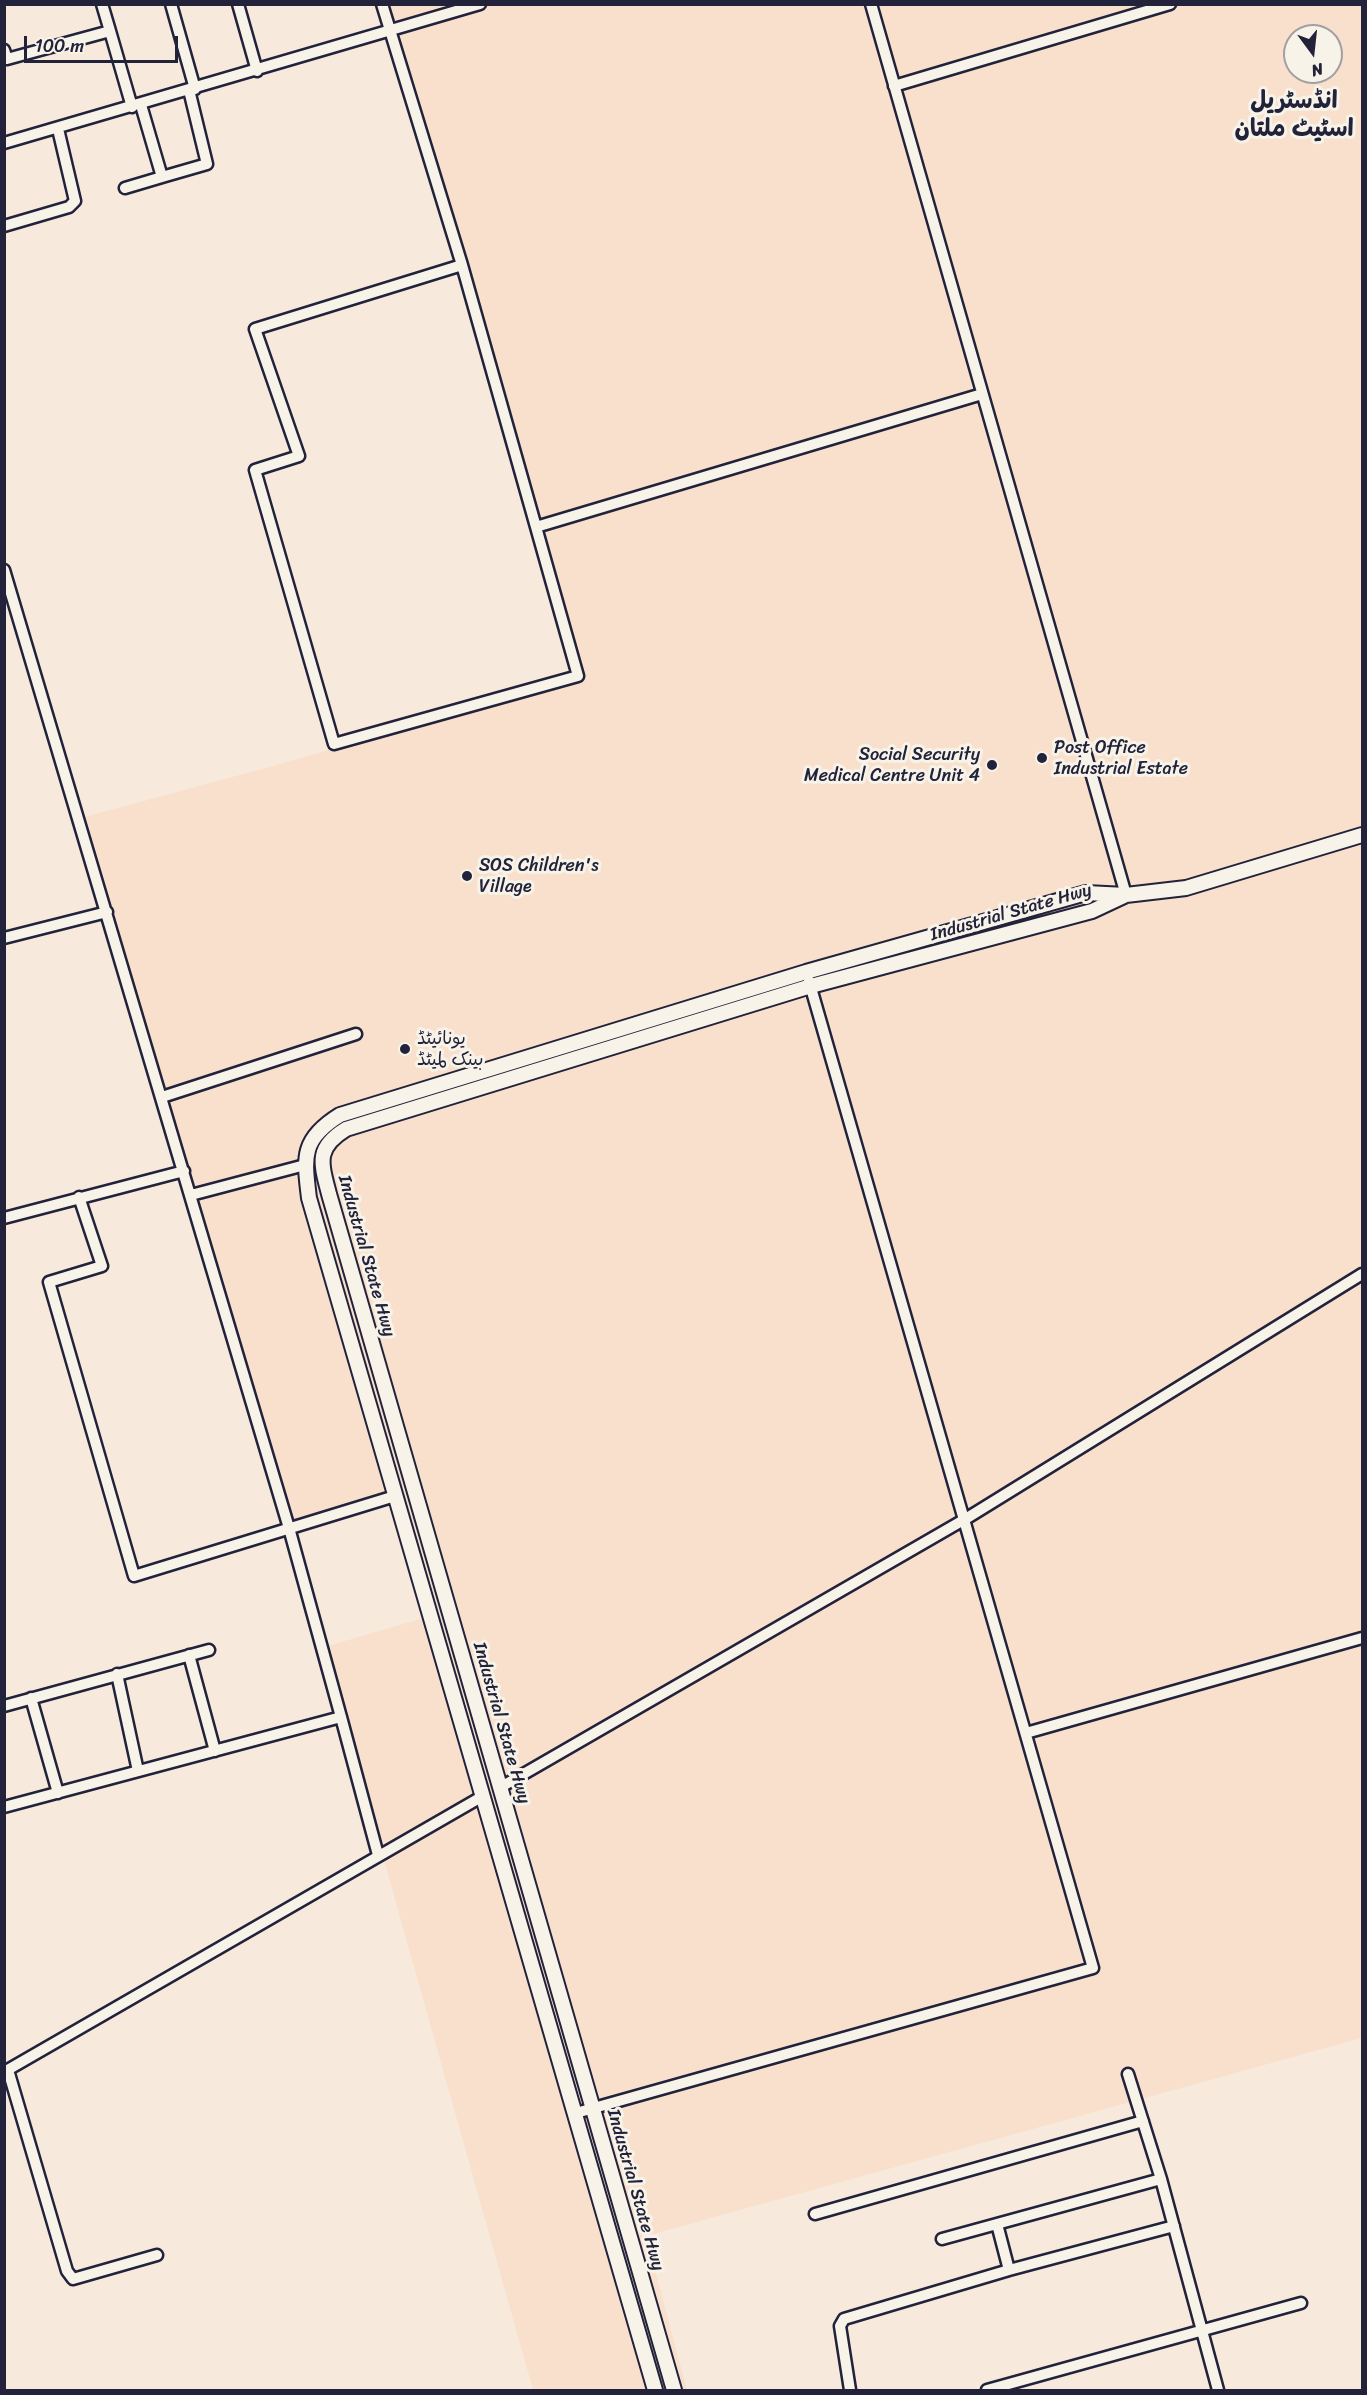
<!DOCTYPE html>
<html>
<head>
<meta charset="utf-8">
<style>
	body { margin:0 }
	#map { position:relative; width:1367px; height:2395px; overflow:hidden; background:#f7eadc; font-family:Sriracha,sans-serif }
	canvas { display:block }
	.frame { position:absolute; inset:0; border:6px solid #22223b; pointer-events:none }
	.north { position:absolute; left:1283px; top:24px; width:60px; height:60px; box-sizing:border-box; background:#f7f3e8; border:2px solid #a29fa3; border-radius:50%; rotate:165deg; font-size:16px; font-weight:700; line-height:24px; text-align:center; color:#22223b }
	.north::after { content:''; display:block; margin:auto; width:21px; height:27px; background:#22223b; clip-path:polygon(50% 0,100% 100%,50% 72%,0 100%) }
	.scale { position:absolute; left:24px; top:36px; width:154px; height:27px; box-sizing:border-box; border:3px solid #22223b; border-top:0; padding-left:8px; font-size:18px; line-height:21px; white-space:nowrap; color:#22223b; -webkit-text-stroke:4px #f7f3e8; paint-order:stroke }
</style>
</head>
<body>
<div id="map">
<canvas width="1367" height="2395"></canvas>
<div class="frame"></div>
<div class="north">N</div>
<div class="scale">100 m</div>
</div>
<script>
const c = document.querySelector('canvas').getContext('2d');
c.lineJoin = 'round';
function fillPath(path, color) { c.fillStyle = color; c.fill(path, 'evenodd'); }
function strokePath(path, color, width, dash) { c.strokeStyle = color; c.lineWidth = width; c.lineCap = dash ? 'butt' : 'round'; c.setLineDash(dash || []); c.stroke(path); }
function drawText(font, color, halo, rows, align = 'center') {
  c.font = font + ' Sriracha,"Playpen Sans Arabic",sans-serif'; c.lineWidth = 6; c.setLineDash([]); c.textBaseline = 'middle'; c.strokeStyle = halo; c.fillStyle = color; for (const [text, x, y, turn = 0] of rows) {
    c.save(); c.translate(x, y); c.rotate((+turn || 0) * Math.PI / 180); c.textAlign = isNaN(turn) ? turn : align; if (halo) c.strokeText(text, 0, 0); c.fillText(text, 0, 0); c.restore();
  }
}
const built = new Path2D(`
	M 383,5 L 1362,5 L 1362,2038 L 646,2236 L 687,2390 L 533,2390 L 324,1647 L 427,1617 L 391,1496 L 286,1522 L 81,818 L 280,764 L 572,678 ZM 1295,36 L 1331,36 L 1331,72 L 1295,72 Z`);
const minor = new Path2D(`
	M 102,4 L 110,31
	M 171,4 L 195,89
	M 238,4 L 257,71
	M 382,4 L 462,265
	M 871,4 L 1126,895
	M 4,50 L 7,59 L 110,31 L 132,107
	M 894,86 L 1170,4
	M 4,143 L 480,4
	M 162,177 L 207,164 L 189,90
	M 125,188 L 162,177 L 141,105
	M 4,226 L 69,207 L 75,201 L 58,129
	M 536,527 L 462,265 L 255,329 L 299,456 L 255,470 L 334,744 L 578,676 L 536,527 L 982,394
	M 4,570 L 289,1528 L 341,1717
	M 4,938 L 107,912
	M 162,1097 L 356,1034
	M 191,1195 L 305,1165
	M 79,1197 L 102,1266 L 49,1282 L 134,1576 L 395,1496
	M 4,1218 L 184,1171
	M 189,1655 L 215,1751
	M 117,1674 L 138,1771
	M 31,1698 L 58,1793
	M 4,1706 L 209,1650
	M 1026,1733 L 1362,1638
	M 501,1787 L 967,1518 L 1362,1274
	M 4,1807 L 341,1717 L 378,1855
	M 8,2070 L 67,2271 L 73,2279 L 157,2255
	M 4,2072 L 483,1796
	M 1128,2074 L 1161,2179 L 1218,2390
	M 576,2113 L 1093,1968 L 809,981
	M 815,2214 L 1143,2121
	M 997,2224 L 1009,2270
	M 942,2239 L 1161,2179
	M 850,2390 L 840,2326 L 844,2319 L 1009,2270 L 1174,2226
	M 987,2390 L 1301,2303`);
const major = new Path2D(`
	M 655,2390 L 309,1198 C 304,1157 301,1139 340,1115 L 806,972 L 1086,893 L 1126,895 L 1186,888 L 1362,835
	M 674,2390 L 329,1194 C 321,1163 315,1148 346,1129 L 811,986 L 1092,911 L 1124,896`);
const markers = [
	[1042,758,6,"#22223b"],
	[992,765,6,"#22223b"],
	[467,876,6,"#22223b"],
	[405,1049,6,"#22223b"]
];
const poiNames = [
	["Post Office",1054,748],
	["Industrial Estate",1054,769],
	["Social Security",980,755,"right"],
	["Medical Centre Unit 4",980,776,"right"],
	["SOS Children's",479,866],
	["Village",479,887],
	["یونائیٹڈ",417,1039],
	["بینک لمیٹڈ",417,1060]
];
const streetNames = [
	["Industrial State Hwy",1011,913,-16],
	["Industrial State Hwy",366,1256,74],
	["Industrial State Hwy",501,1723,74],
	["Industrial State Hwy",635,2190,74]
];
const districtNames = [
	["انڈسٹریل",1294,102],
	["اسٹیٹ ملتان",1294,130]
];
fillPath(built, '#f8e0cd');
strokePath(minor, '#22223b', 15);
strokePath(major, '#22223b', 18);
strokePath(minor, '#f7f3e8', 10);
strokePath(major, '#f7f3e8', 14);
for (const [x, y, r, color] of markers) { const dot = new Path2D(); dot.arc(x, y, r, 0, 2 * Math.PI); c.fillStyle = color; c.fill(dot); strokePath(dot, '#f7f3e8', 2); }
drawText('18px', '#22223b', '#f7f3e8', poiNames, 'left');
drawText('18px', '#22223b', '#f7f3e8', streetNames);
drawText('bold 24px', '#22223b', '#f7f3e8', districtNames);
</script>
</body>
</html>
